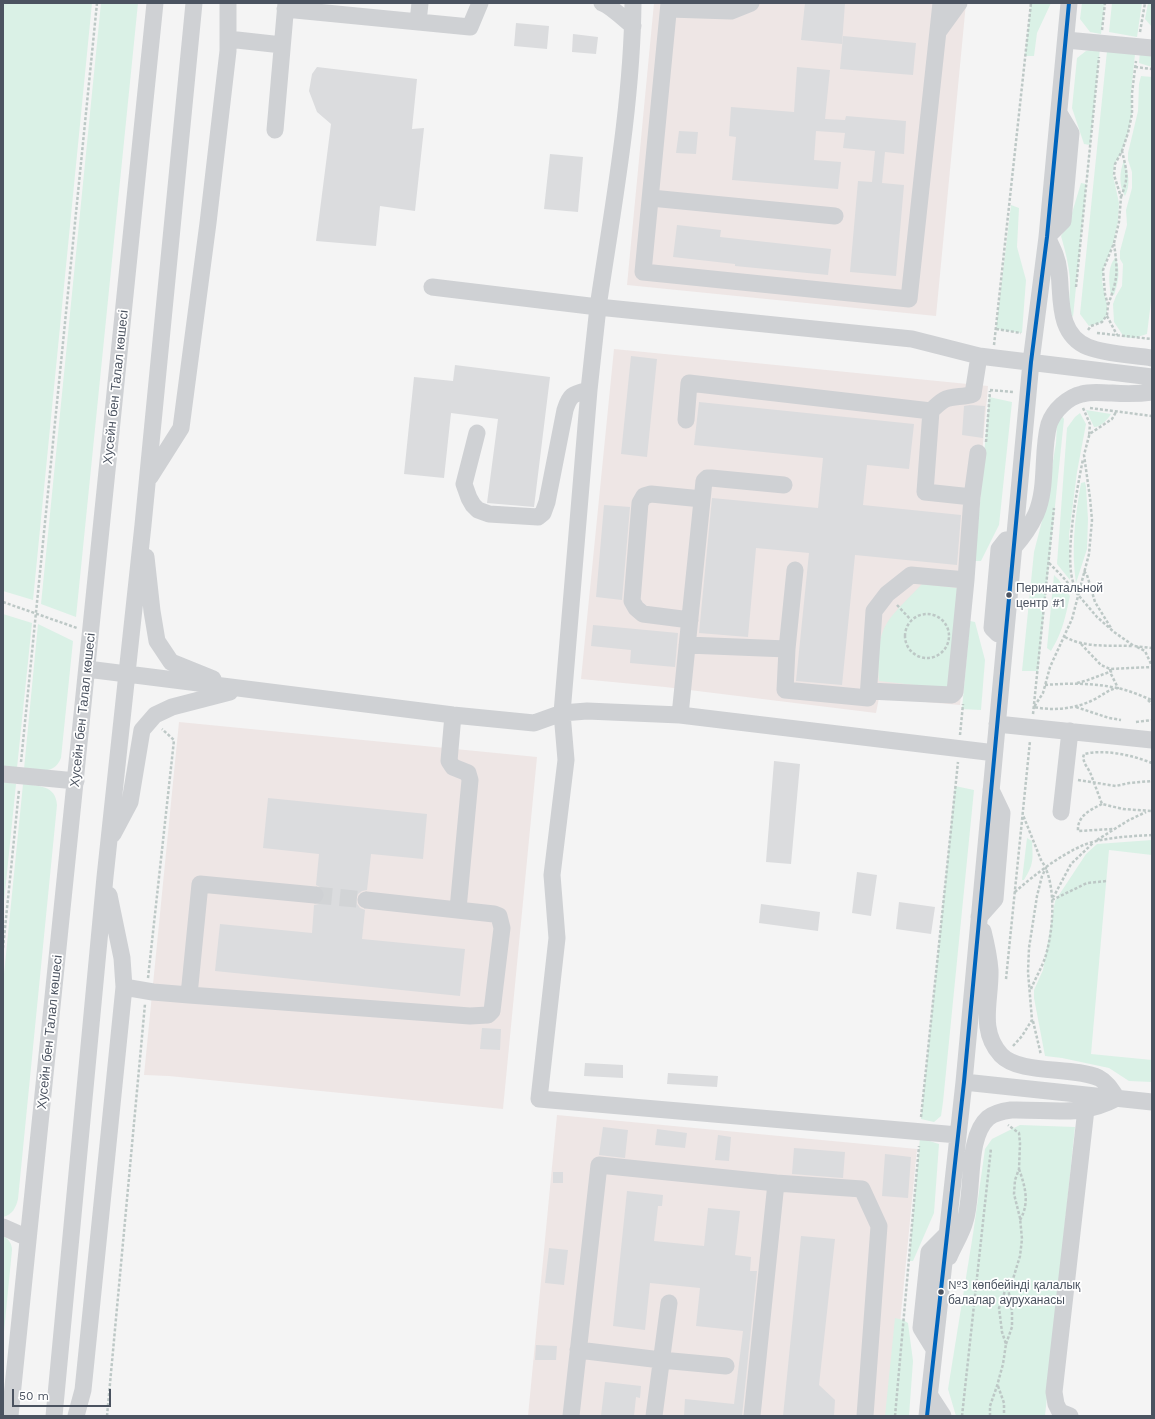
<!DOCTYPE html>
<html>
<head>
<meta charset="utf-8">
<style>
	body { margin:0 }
	#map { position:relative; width:1155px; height:1419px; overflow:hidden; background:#f4f4f4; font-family:"Work Sans",sans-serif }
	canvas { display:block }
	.frame { position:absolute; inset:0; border:4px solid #4b5360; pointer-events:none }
	.scale { position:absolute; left:12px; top:1389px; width:99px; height:18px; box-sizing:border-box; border:2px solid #4b5360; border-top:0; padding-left:5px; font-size:12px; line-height:14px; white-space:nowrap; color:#4b5360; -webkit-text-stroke:3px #fff; paint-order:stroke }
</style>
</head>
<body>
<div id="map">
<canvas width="1155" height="1419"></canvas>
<div class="frame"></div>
<div class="scale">50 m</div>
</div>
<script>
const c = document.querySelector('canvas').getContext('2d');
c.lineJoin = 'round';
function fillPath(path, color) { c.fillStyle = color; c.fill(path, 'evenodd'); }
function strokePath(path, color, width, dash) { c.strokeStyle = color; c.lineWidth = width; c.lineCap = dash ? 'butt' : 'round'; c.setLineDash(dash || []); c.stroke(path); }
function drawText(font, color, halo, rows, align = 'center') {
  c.font = font + ' "Work Sans",sans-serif'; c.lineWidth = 3.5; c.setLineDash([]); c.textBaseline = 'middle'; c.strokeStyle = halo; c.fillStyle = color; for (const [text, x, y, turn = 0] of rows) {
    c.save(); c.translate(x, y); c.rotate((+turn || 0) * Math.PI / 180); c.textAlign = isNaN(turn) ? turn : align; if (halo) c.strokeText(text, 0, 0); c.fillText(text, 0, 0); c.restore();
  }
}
const medical = new Path2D(`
	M 654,3 L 966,3 L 936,316 L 627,285 Z
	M 614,349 L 988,386 L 960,705 L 879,698 L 876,713 L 665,687 L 581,679 Z
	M 179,722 L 537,757 L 503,1109 L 169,1076 L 144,1075 Z
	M 557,1115 L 917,1149 L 891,1416 L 528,1416 Z`);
const green = new Path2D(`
	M 3,3 L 92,3 L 33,600 L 3,591 Z
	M 101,3 L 138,3 L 76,617 L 41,604 Z
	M 1031,3 L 1051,3 L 1037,33 L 1034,56 L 1025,56 Z
	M 1082,3 L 1105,3 L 1101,34 L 1090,32 L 1080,19 Z
	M 1112,3 L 1142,3 L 1137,37 L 1109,32 Z
	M 1148,3 L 1152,3 L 1152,27 L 1145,19 Z
	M 1100,48 L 1073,317 C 1066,307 1071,293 1070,280 C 1069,265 1065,250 1061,236 L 1069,223 L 1081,183 L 1086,184 L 1090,145 L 1084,144 L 1072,108 L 1077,58 L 1086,51 Z
	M 1107,51 L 1135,54 L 1131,93 L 1132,114 L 1128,133 L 1122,151 L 1114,165 L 1113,175 L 1119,203 L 1118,221 L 1114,241 L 1103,270 L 1102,281 L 1107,305 L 1107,315 L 1102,322 L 1089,326 L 1080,314 Z
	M 1140,51 L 1152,52 L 1152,67 L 1139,63 Z
	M 1141,76 L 1152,77 L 1152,293 L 1147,334 L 1134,338 L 1124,337 L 1114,322 L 1113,304 L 1116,296 L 1122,286 L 1123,264 L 1120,259 L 1120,251 L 1127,225 L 1126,210 L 1132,188 L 1132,172 L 1128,160 L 1128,153 L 1138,111 L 1139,84 Z
	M 1124,161 C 1128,172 1131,184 1125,196 C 1119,186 1119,172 1124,161 Z
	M 1011,205 L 1019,208 L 1017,247 L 1026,280 L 1022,333 L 996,329 Z
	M 1116,257 C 1120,272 1119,280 1114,295 L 1111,295 C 1109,283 1107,266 1116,257 Z
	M 989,397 L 1012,402 L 999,525 L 981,561 L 975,561 Z
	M 1086,410 L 1111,414 C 1108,419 1101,427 1094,427 Z
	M 1080,413 L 1086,424 L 1077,472 L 1069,535 L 1070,580 L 1057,564 L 1067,428 L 1075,417 Z
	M 1062,416 L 1064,419 L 1038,671 L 1022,671 L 1034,552 L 1045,509 L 1056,443 L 1057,424 Z
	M 1085,482 L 1086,487 L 1088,519 L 1087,549 L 1076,583 C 1071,550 1075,516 1081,483 Z
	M 1054,575 L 1059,580 L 1070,596 C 1065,618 1063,631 1051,651 L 1047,648 Z
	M 922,584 L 957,588 L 950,689 L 879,681 C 878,663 877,638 887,623 C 894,611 912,595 922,584 Z
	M 3,614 L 32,623 L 17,768 L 3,767 Z
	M 970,621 L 975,622 L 985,660 L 981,710 L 962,709 Z
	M 38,624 L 73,641 L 61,758 C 54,775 40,770 24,769 Z
	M 3,782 L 16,784 L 3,912 Z
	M 23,784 C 38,786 56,785 57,805 L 18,1199 C 16,1208 12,1215 3,1217 L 3,984 Z
	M 955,786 L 974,790 L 943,1102 L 941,1116 L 934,1122 L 921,1119 Z
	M 1027,838 L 1032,841 C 1033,859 1034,864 1024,880 L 1022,880 Z
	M 1152,840 L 1152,855 L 1109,850 L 1091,1054 L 1152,1060 L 1152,1082 L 1129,1081 L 1109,1068 L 1062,1058 L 1045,1056 L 1034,998 L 1034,990 L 1043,970 L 1055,901 L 1086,854 L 1097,844 Z
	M 1020,1125 L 1075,1127 L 1045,1416 L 956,1416 L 948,1389 L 973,1234 L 985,1149 L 992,1139 Z
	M 920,1138 L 939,1144 L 934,1213 L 913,1261 L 909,1261 Z
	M 3,1236 C 9,1239 12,1244 12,1250 L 3,1342 Z
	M 895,1318 L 903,1320 L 908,1323 L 913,1361 L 909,1416 L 885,1416 Z`);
const building = new Path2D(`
	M 805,3 L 845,3 L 842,44 L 801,40 Z
	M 516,23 L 549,26 L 547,49 L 514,46 Z
	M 573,34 L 598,37 L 596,54 L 572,52 Z
	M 843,36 L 916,43 L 913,75 L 840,69 Z
	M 317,67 L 417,79 L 412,129 L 424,128 L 415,211 L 380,206 L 376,246 L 316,241 L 331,124 L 317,112 L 309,91 L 312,74 Z
	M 797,67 L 830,70 L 825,119 L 845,120 L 846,116 L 906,121 L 904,154 L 885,152 L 882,183 L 904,185 L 896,276 L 850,272 L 858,181 L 872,182 L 875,151 L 843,148 L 845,133 L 816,131 L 814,160 L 841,162 L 838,189 L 732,180 L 736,137 L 729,136 L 731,107 L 794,112 Z
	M 679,131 L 698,132 L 696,154 L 676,153 Z
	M 550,154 L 583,157 L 578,212 L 544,209 Z
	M 677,225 L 721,230 L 720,237 L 831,249 L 828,275 L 735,266 L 735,264 L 673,257 Z
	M 631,356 L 657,359 L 647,457 L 621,454 Z
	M 455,365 L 550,377 L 534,507 L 487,503 L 498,419 L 451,413 L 444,478 L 404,474 L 414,377 L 453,381 Z
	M 699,402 L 914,424 L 909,469 L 867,465 L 863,505 L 961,515 L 957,565 L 855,555 L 842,685 L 796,681 L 809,553 L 756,548 L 748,637 L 699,633 L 712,498 L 818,508 L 823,458 L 694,445 Z
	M 970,405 L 985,406 L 983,438 L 962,435 L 964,406 Z
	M 604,505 L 630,507 L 622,600 L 596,597 Z
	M 593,625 L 678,633 L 675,667 L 630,663 L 631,650 L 591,646 Z
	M 774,761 L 800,764 L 791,864 L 766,862 Z
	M 268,798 L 427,814 L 423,859 L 371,854 L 367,890 L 362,891 L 358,894 L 356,899 L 357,904 L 360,908 L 365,910 L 362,939 L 465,949 L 460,996 L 215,971 L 220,924 L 312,933 L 314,905 L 319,904 L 323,900 L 325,896 L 324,891 L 320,887 L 316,885 L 319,854 L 263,848 Z
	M 857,872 L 877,875 L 871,916 L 852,913 Z
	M 899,902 L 935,907 L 931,934 L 896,929 Z
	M 761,904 L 820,912 L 818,931 L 759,923 Z
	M 482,1028 L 501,1029 L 500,1050 L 480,1049 Z
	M 585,1063 L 623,1065 L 623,1078 L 584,1076 Z
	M 668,1073 L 718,1076 L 717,1087 L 667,1084 Z
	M 603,1127 L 628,1130 L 625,1158 L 599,1155 Z
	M 657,1129 L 687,1133 L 685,1148 L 655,1145 Z
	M 718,1135 L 731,1137 L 729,1161 L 715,1160 Z
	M 794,1148 L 845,1152 L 843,1178 L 792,1174 Z
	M 885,1154 L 911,1157 L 908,1198 L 882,1196 Z
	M 553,1172 L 563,1172 L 563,1183 L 553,1183 Z
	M 627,1191 L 663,1195 L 662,1206 L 658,1206 L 654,1241 L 704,1246 L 708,1208 L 740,1211 L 735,1255 L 751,1257 L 750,1271 L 757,1271 L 742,1416 L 684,1416 L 685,1399 L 734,1404 L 743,1331 L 696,1326 L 700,1288 L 650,1283 L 645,1330 L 613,1326 Z
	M 801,1236 L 835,1239 L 819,1385 L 835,1400 L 834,1416 L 783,1416 Z
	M 549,1248 L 568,1250 L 564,1285 L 545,1283 Z
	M 536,1345 L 557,1346 L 556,1360 L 535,1360 Z
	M 605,1382 L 641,1386 L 640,1398 L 636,1397 L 634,1416 L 601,1416 Z`);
const minorTunnel = new Path2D(`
	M 315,895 L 366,900`);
const path = new Path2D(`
	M 1102,30 L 1105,3
	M 1140,32 L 1145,3
	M 1135,67 L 1152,69
	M 1121,197 C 1129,177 1127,172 1122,151
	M 1076,287 L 1099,57
	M 1108,305 C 1118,278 1118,272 1114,244
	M 1107,316 L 1117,335
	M 996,329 L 1021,333
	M 1088,330 L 1091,326 L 1102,322 L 1107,315 L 1108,305 L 1105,294 L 1103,270 L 1114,243 L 1119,222 L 1121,197 L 1114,175 L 1115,164 L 1122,151 L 1128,133 L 1132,114 L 1132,93 L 1136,61
	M 1097,333 L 1152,339
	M 994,345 L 1031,3
	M 990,390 L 1013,392
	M 1083,408 L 1090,424 L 1089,436
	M 1090,408 L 1152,416
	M 986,442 L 990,391
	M 1049,563 L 1062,576 L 1097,617 L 1114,632 L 1134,646 L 1152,648
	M 1084,571 L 1087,575 L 1095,602 L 1111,628
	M 1078,591 C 1060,574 1078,484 1083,459
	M 3,602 L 77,628
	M 897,605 L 911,620
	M905 636a22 22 0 1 1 44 0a22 22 0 1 1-44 0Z
	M 1065,637 C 1085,648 1109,645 1132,646
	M 1081,644 L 1101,665 L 1110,669 L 1152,667
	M 1137,647 L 1145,651 L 1152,666
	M 1110,669 L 1111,674 L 1118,688 C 1108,689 1102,696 1093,700 C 1075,709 1053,711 1034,707 L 1043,693 L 1050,667 L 1072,619 L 1089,554 L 1092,520 L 1090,498 L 1084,455 L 1089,436 L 1091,433 L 1112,419 L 1116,412
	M 1077,683 L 1088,680 L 1112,671
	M 1045,685 C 1069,683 1093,683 1117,688 C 1129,690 1141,696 1152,700
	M 1148,700 L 1152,704
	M 1076,707 L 1109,718 L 1121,720
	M 1033,714 L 1054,508
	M 1136,722 L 1152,720
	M 960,735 L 963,704
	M 21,762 L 97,3
	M 1152,763 C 1131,755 1106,749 1084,754 L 1083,758 L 1085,764 L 1090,772 L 1102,804 L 1123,809 L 1152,811
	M 1078,780 L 1116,786 L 1129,783 L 1152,781
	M 1102,804 C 1090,810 1077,816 1078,831 L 1113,829
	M 1097,840 L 1129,820 L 1146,812
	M 1015,892 C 1035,874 1070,847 1096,841 C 1115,837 1133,836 1152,835
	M 1052,897 L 1054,896 L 1071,864 L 1093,843
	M 1052,900 L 1087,883 L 1107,881
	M 3,948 L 19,790
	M 148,978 L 174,740 L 162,729
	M 1006,979 L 1030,741
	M 1031,989 C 1035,979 1041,969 1045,958 C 1053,933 1056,893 1046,869
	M 1033,1021 L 1041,1055
	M 1013,1046 L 1022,1036 L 1032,1020 L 1028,972 L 1029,948 L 1037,896 L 1042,876 L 1046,868 L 1041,860 L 1023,815
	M 921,1117 L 958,762
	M 1019,1169 C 1025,1186 1030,1203 1020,1220
	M 1006,1344 L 1012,1327 L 1012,1311 L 1008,1288
	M 998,1386 L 1004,1403 L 1004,1416
	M 107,1416 L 145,1004
	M 895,1416 L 919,1146
	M 962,1416 L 991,1148
	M 990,1416 L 990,1406 L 997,1386 L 1003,1364 L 1006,1344 L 1002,1332 L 999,1308 L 1005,1291 L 1013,1279 L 1020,1256 L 1022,1239 L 1020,1218 L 1014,1194 L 1015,1180 L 1019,1169 L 1020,1143 L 1019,1133 L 1008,1125`);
const minor = new Path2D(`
	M 602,3 C 610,5 625,20 633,26
	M 669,3 L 643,272 L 909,299 L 941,3
	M 285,9 L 470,27 L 480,3
	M 669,9 L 731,11 L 751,3
	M 418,22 L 420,3
	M 938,32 L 959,3
	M 228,39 L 282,45
	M 1066,40 L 1152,48
	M 275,130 L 286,3
	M 651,198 L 835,216
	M 1047,237 C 1053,249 1058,259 1059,272 C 1062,299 1057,334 1088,347 C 1105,354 1133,355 1152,358
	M 1047,237 L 1063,221 L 1071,133 L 1059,113
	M 432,287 L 598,307 C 613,206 632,105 633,3
	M 931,411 C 935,407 939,403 944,400 C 952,395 964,398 973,394 L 979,356
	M 686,420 L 689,383 L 931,411 L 925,492 L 972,497 L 966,580 L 911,575 L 887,594 L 874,611 L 868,698 L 785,690 L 787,649
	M 477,433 L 464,484 L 469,498 L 473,505 L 478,510 L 489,514 L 538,517 L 543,513 L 547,502 L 565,410 C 570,394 573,394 589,390
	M 150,477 L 181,428 L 208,223 L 228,51 L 228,3
	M 972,497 L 978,453
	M 1014,547 C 1023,537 1030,527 1036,514 C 1048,486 1041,453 1049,424 C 1054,410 1068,397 1082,394 C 1092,391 1102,393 1112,393 C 1126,394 1139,394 1152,392
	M 146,557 L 152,611 L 157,641 L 171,662 L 213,679
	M 690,620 L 643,614 L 636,608 L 632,601 L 640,503 L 644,496 L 651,494 L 702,499
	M 998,634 L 992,628 L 999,549 L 1006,540
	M 687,645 L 787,649 L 795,570
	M 87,669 L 453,715 L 534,723 L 562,713 L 587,711 L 680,715 L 987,752
	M 869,691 L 952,695 L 955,692 L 966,580
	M 453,715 L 449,761 L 453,767 L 468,773 L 470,780 L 458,909
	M 680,715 L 704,481 L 707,478 L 711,478 L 784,485
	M 997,724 L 1152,740
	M 3,774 L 76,781
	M 1061,812 L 1070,731
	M 113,834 L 130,802 L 142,730 L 155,715 L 172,707 L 230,692
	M 979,917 L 995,899 L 1002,813 L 991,790
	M 983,931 C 986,943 989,957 990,970 C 991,1000 978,1030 1001,1055 C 1020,1075 1073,1066 1099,1078 C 1107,1082 1112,1091 1117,1098
	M 124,987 L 153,992 L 189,995 L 470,1016 L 488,1015 L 492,1011 L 502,928 L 499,916 L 494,914 L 366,900
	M 189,995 L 200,884 L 315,895
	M 964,1082 L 1152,1102
	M 958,1135 L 539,1099 L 557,938 L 552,875 L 566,760 L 562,713 L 589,390 L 598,307 L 912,339 L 979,356 L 1152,377
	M 3,1227 L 28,1238
	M 949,1257 C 954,1245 962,1233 965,1221 C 974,1193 966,1137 988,1118 C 994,1113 1004,1111 1011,1110 C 1050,1109 1080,1118 1117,1098
	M 934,1349 L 921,1328 L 929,1252 L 947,1234
	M 578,1350 L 661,1360 L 726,1366
	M 930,1396 L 943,1416
	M 10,1416 L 155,3
	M 54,1416 L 105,877 L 143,525 L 194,3
	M 76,1416 L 83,1390 L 124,987 L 122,958 L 109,895
	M 571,1416 L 599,1165 L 776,1183 L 862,1189 L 879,1226 L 865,1416
	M 654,1416 L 669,1303
	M 752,1416 L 776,1183
	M 927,1416 L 964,1082 L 1031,362 L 1047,237 L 1069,3
	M 1070,1416 L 1060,1412 L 1056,1404 L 1054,1392 L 1086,1109`);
const bus1 = new Path2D(`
	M 927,1416 L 964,1082 L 1031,362 L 1047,237 L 1069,3`);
const markers = [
	[1009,595,3.5,"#4b5360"],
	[941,1292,3.5,"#4b5360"]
];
const busNames = [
	["Перинатальной",1016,588],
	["центр #1",1016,603],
	["№3 көпбейінді қалалық",948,1285],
	["балалар ауруханасы",948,1300]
];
const streetNames = [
	["Хусейн бен Талал көшесі",116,387,-84],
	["Хусейн бен Талал көшесі",83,710,-84],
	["Хусейн бен Талал көшесі",50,1032,-84]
];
fillPath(medical, '#eee6e5');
fillPath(green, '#daf1e6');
fillPath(building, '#dbdcde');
strokePath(minorTunnel, '#d2d4d6', 17, [17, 8]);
strokePath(path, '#bdc8c6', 2.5, [3, 2]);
strokePath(minor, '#cfd1d4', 17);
strokePath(bus1, '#0065bd', 4);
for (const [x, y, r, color] of markers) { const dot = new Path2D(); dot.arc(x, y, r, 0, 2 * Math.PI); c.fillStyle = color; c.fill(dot); strokePath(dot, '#fff', 1.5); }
drawText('12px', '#4b5360', '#fff', busNames, 'left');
drawText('13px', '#4b5360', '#fff', streetNames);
</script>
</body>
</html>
